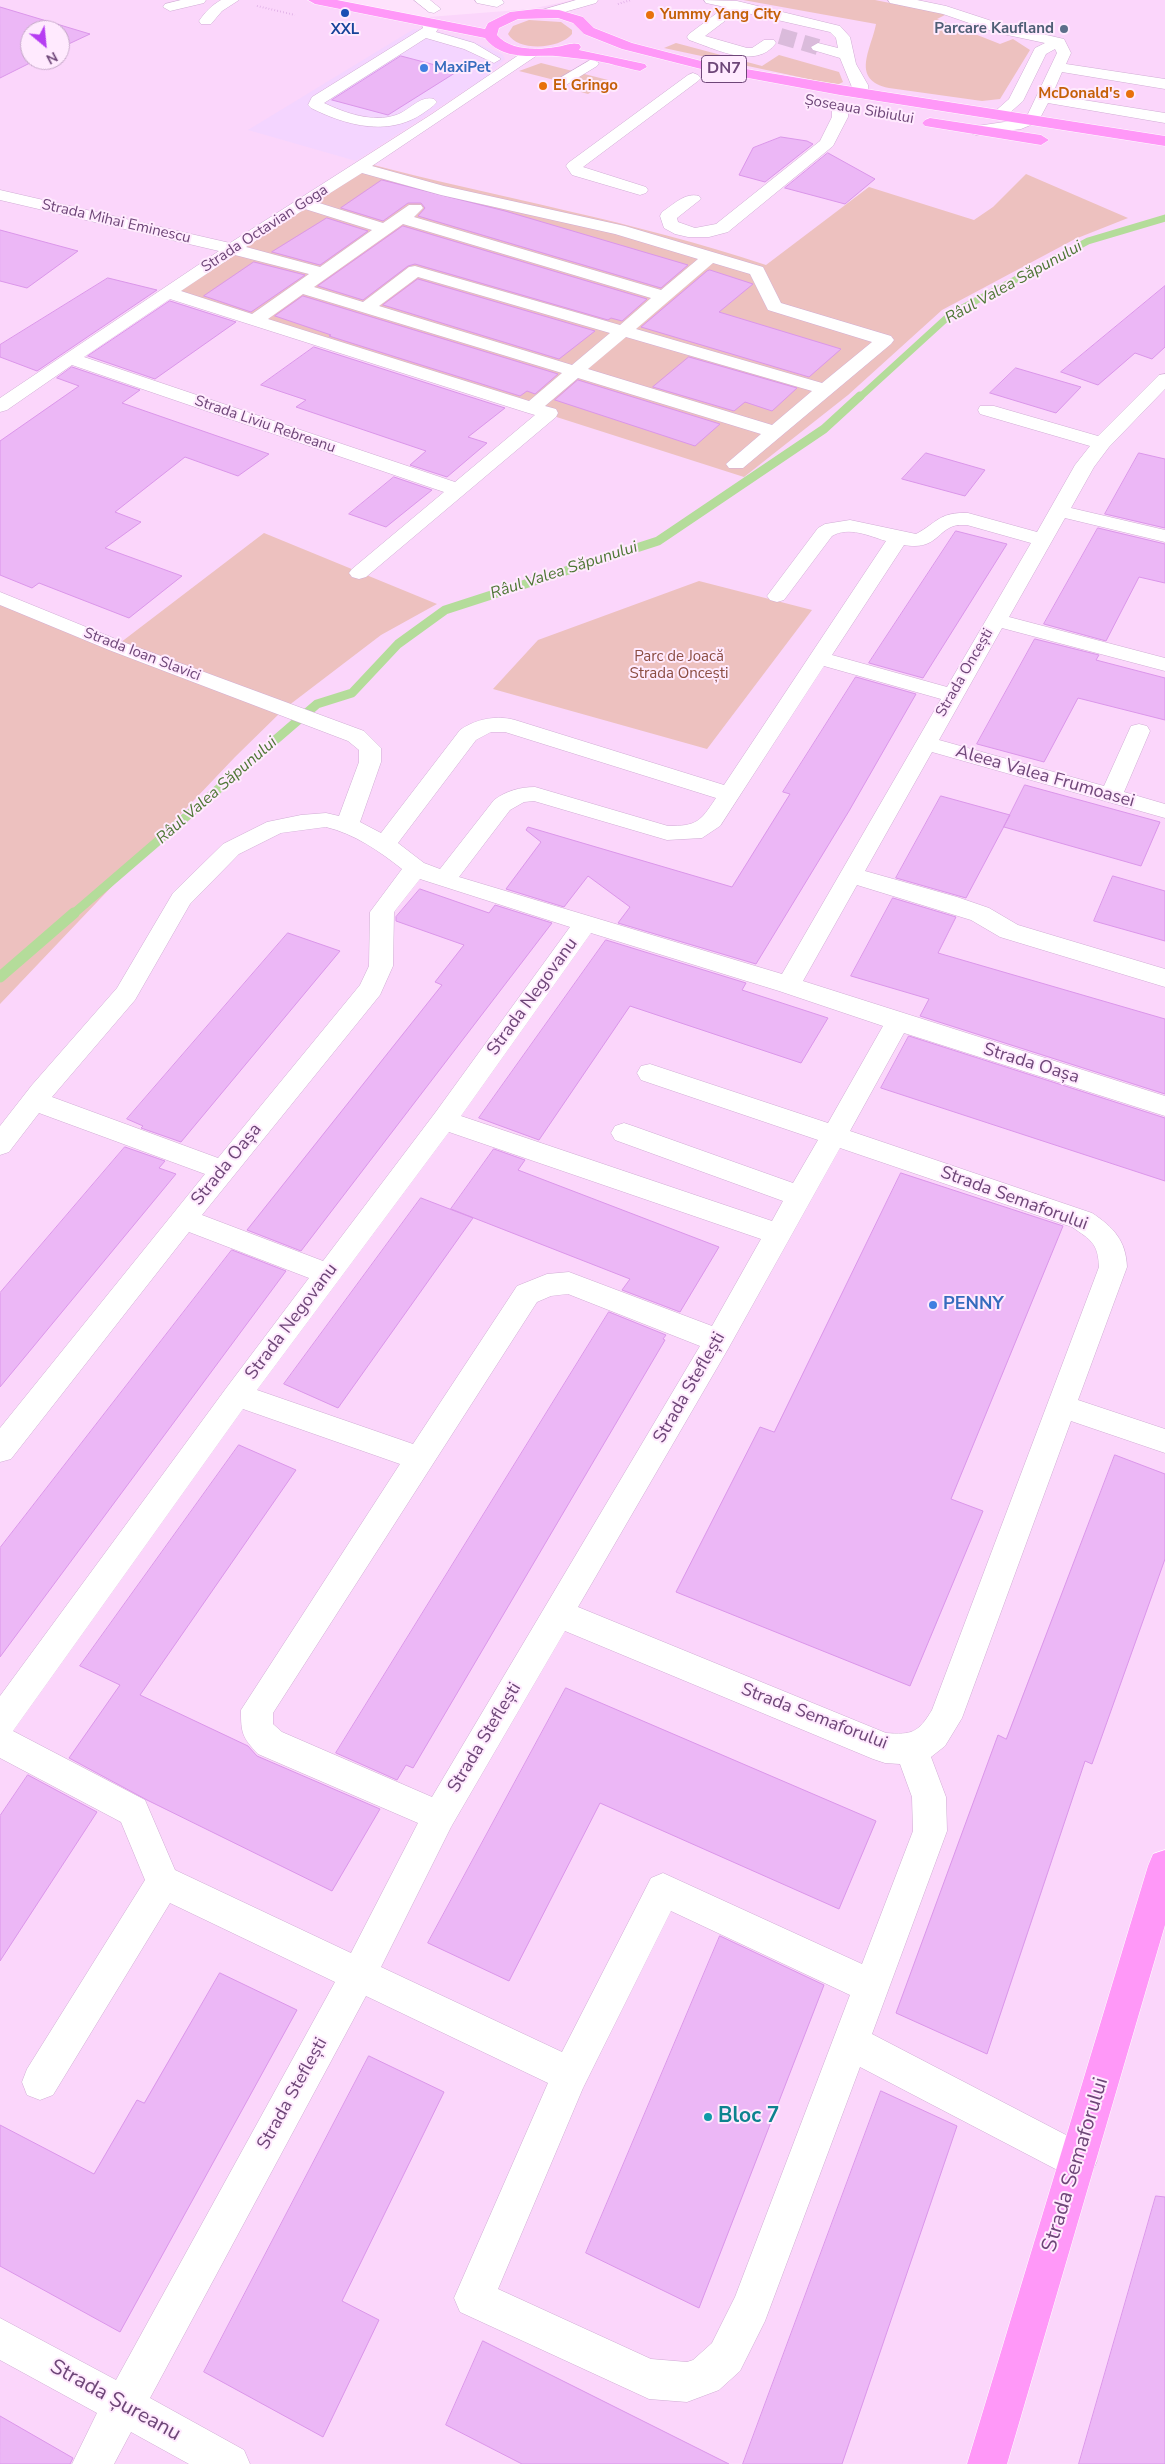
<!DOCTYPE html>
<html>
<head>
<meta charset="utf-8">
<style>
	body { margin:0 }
	#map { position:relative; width:1165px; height:2464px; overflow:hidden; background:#fee2fc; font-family:"Nunito Sans",sans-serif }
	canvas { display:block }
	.north { position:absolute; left:20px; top:20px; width:50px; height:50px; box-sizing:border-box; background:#ffeafe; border:1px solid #c5a8c8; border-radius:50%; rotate:152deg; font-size:14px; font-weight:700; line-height:20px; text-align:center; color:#6e4678 }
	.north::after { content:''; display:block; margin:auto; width:18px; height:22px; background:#b63df2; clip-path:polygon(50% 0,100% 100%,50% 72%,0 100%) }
</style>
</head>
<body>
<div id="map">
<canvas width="1165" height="2464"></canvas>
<div class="north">N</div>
</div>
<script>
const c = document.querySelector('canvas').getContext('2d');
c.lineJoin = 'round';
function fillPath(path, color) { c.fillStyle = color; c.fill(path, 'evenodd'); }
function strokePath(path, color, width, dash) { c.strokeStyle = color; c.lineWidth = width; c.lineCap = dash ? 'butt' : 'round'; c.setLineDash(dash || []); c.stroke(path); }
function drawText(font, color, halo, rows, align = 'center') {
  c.font = font + ' "Nunito Sans",sans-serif'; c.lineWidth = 4; c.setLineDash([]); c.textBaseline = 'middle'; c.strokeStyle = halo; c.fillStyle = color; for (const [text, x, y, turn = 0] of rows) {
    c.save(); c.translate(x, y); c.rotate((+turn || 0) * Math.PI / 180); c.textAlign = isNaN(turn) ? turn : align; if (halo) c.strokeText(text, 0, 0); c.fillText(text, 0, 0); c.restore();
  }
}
const residential = new Path2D(`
	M 0,0 L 314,0 L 403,19 L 531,9 L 573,0 L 1165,0 L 1165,2464 L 0,2464 ZM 30,30 L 60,30 L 60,60 L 30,60 Z`);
const commercial = new Path2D(`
	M 414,29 L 438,32 L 469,40 L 502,54 L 505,59 L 486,77 L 356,161 L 248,130 Z`);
const green = new Path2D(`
	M 743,0 L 875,0 L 940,13 L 945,15 L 937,19 L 1000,44 L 1013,39 L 1030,50 L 1000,99 L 982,101 L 889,88 C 850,80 871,50 876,24 Z
	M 529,20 L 561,22 L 572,30 L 572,34 C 560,49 518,52 508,34 L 513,26 Z
	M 676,43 L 762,66 L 779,55 L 839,72 L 843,82 L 839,84 L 827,83 L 664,48 Z
	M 541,63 L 608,80 L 588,94 L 581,92 L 586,88 L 519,71 Z
	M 366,163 C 499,198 635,221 766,265 L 869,187 L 974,220 L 993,207 L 1026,174 L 1128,218 L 1075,239 L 942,310 L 848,395 L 744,477 L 169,293 Z
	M 264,533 L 437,604 L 381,635 L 284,709 L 235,757 L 0,1004 L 0,598 L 116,646 Z
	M 699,581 L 812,610 L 707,749 L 493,689 L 538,640 Z`);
const streamFar2 = new Path2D(`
	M 859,398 L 951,314 L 1088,241 L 1165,218`);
const streamFar1 = new Path2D(`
	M 72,915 L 317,704 L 352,693 L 398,644 L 445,610 L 658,541 L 824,429 L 860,396`);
const stream = new Path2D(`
	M 0,977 L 74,913`);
const building = new Path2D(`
	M 0,7 L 90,34 L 60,48 L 60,30 L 30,30 L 30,60 L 36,60 L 0,78 Z
	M 401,56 L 458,71 L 388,115 L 332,100 Z
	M 781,137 L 807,141 L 813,144 L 765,182 L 739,175 L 753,148 Z
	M 828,153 L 875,179 L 845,204 L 785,188 Z
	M 382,180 L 505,211 L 688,265 L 661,288 L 418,216 L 425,208 L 421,203 L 408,203 L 383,221 L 341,208 Z
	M 327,218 L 368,231 L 320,265 L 272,252 Z
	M 403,226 L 647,299 L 622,321 L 611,318 L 608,320 L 415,264 L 408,266 L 363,300 L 318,286 Z
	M 0,230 L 78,251 L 27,288 L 0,281 Z
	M 254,262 L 305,275 L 251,312 L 204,296 Z
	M 710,270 L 753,284 L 719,312 L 841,349 L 809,377 L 641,327 L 707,271 Z
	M 108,278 L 157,290 L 37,371 L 0,357 L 0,345 Z
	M 418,279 L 595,331 L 559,359 L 383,305 Z
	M 1165,286 L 1165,347 L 1152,359 L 1135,353 L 1098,385 L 1061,372 Z
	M 303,296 L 558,374 L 535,394 L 527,391 L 520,396 L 329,336 L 331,335 L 275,316 Z
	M 170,301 L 236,322 L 155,379 L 88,356 Z
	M 314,347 L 505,408 L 468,437 L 487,443 L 447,477 L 410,465 L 426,451 L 296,407 L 306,400 L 261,385 Z
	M 689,357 L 797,388 L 772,411 L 745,402 L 734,411 L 653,387 Z
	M 72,367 L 140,390 L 122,403 L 269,454 L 238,476 L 185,457 L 115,512 L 141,522 L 105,548 L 182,576 L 129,618 L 39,583 L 32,588 L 0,575 L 0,441 L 79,386 L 57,378 Z
	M 1016,368 L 1081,387 L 1056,413 L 990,393 Z
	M 578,380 L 720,424 L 695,446 L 555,400 Z
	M 926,453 L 985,470 L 965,496 L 902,479 Z
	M 1139,453 L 1165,459 L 1165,528 L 1105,514 Z
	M 394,477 L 432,490 L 386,527 L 349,514 Z
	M 1098,528 L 1165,544 L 1165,583 L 1139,577 L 1106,641 L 1044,624 Z
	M 956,531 L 1007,544 L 923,678 L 869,663 Z
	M 1035,639 L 1099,655 L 1096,660 L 1165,678 L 1165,720 L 1078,698 L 1044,762 L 977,744 Z
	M 856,677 L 916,694 L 849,811 L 756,964 L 618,923 L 630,907 L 588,876 L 564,907 L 506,889 L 541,842 L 526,830 L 528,827 L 732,887 L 790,794 L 783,792 Z
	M 1025,785 L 1160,822 L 1141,866 L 1004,827 Z
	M 941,796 L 1010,815 L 966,898 L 896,878 Z
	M 1113,876 L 1165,891 L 1165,941 L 1094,921 Z
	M 420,889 L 489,913 L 495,905 L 552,923 L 301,1251 L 247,1230 L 442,985 L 435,982 L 464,945 L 396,921 L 396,917 Z
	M 893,898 L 956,917 L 938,953 L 1165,1019 L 1165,1094 L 920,1016 L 929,999 L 851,976 Z
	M 288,933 L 340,951 L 181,1142 L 141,1128 L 143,1126 L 127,1119 Z
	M 606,940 L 746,983 L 742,990 L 828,1018 L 801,1063 L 630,1006 L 539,1140 L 479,1118 Z
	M 909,1036 L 1165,1118 L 1165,1181 L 881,1088 Z
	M 125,1147 L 165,1161 L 159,1168 L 176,1174 L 0,1387 L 0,1293 Z
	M 494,1149 L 525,1160 L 518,1170 L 719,1247 L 680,1312 L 622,1290 L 630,1279 L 451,1209 Z
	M 901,1173 L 1063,1226 L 951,1499 L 983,1511 L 910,1686 L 676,1592 L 760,1427 L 774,1432 Z
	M 421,1198 L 473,1218 L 338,1408 L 284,1384 Z
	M 232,1250 L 286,1271 L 0,1657 L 0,1548 Z
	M 609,1312 L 666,1335 L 663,1339 L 665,1340 L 413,1768 L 406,1765 L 397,1780 L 336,1753 Z
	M 239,1445 L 296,1470 L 140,1695 L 248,1746 L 257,1756 L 380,1809 L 332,1891 L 147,1800 L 69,1758 L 120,1685 L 80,1666 Z
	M 1115,1455 L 1165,1474 L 1165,1559 L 1092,1764 L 1085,1761 L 987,2054 L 896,2013 L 998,1735 L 1006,1739 Z
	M 566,1688 L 876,1821 L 839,1909 L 600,1803 L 509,1981 L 428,1943 Z
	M 28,1775 L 97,1812 L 0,1961 L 0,1816 Z
	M 720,1936 L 824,1985 L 699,2308 L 586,2253 Z
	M 220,1973 L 297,2010 L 120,2332 L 0,2266 L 0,2125 L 94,2174 L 137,2100 L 144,2103 Z
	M 369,2056 L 444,2092 L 342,2301 L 379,2320 L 323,2437 L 204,2372 Z
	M 881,2091 L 957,2126 L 842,2464 L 743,2464 Z
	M 1156,2196 L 1165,2197 L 1165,2464 L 1079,2464 Z
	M 483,2341 L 729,2464 L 522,2464 L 446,2425 Z
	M 0,2416 L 73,2458 L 70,2464 L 0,2464 Z`);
const minorTunnel = new Path2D(`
	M 780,36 L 818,47`);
const path = new Path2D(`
	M 618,4 L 631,0
	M 257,6 L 295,15`);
const minor = new Path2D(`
	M 181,0 L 206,0 L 204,3 L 170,11 L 163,7 L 165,4 Z
	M 221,0 L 239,0 L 222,11 L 211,24 L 201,24 L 199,21 C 205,12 212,5 221,0 Z
	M 414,0 L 430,0 L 441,9 L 434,13 L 429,12 Z
	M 475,0 L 502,0 L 504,3 L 497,7 L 477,3 Z
	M 576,0 L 598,0 L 596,3 L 547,17 L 540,13 L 542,10 Z
	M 704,0 L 737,1 L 840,26 L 850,37 L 856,64 L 868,85 L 869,94 L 866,97 L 856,97 L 840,58 L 813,50 L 811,47 L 818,43 L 838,48 L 836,38 L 830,32 L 738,11 L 705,36 L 747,48 L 752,48 L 764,40 L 774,40 L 776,43 C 756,71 714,48 689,40 L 687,37 L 689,34 L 725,7 L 706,3 Z
	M 888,0 L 917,0 L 946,6 L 1007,26 L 1064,39 L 1071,53 L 1066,64 L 1165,79 L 1165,89 L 1062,72 L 1052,95 L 1165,113 L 1165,123 L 1048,103 L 1038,122 L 1021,129 L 976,135 L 970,133 L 968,130 L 970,127 L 1018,120 L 1027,116 L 1057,53 L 1055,49 L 1046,54 L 1023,101 L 1005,117 L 995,117 L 992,114 L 1009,99 L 1035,48 L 1045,43 L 998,33 L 943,14 L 890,3 Z
	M 428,19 L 433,20 L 438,29 L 436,32 L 474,43 L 501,59 L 494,63 L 464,49 L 426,38 L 324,103 C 345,113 373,123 396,115 C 409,111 420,95 434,99 L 437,102 C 433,107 427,110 422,114 C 387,137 345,125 311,108 L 308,105 L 312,97 L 423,28 L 421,23 Z
	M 531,49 L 538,53 L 536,56 L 372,166 L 444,186 L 625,226 L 763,267 L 781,303 L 891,336 L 894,340 L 891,344 L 743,468 L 729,468 L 726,464 L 761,434 L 578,378 L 545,406 L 556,409 L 558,413 L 556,417 L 366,577 L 359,579 L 352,577 L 349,573 L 352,569 L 444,492 L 72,365 L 7,410 L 0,412 L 0,398 L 219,251 L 0,200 L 0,190 L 230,243 L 432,114 L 526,50 ZM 362,173 L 441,195 L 615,234 L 698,259 L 661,290 L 414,217 L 423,208 L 421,205 L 409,205 L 383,223 L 316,202 ZM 305,209 L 372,230 L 320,267 L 246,247 ZM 403,224 L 651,298 L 620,325 L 415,266 L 409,267 L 363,302 L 314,287 ZM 235,255 L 309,274 L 252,314 L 181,291 ZM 713,263 L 750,274 L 768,310 L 872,342 L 822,383 L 636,329 ZM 418,277 L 610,333 L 572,365 L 379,306 ZM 303,294 L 562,373 L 529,401 L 268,319 ZM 170,299 L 525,412 L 535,415 L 455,482 L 84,357 ZM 626,337 L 812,391 L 772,425 L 588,369 Z
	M 592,59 L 599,63 L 597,66 L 566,85 L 561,87 L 553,82 Z
	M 693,73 L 698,75 L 701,78 L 698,81 L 583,167 L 646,187 L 648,190 L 646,193 L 640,195 L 572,175 L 566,166 L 568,163 L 688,75 Z
	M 840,103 L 848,108 L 848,117 L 833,146 L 728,232 L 709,237 L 688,237 L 675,234 L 664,228 L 660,216 L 662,212 C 673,205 685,192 699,196 L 701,199 L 677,218 L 678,222 L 695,228 L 716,224 L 820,141 L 832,117 L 832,108 Z
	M 1165,374 L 1165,389 L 1109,447 L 1094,467 L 1071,508 L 1165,530 L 1165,542 L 1065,518 L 1009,617 L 1165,658 L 1165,671 L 1002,628 L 939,740 L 1104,786 L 1131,726 L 1139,724 L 1147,726 L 1150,731 L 1124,792 L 1165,804 L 1165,818 L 932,752 L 865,871 L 957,897 L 989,908 L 1018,925 L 1165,969 L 1165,987 L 1000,937 L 971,920 L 857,885 L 803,981 L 1165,1096 L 1165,1116 L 904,1033 L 850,1131 L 1092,1213 C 1113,1227 1126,1240 1127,1267 L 1078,1400 L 1165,1429 L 1165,1453 L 1071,1421 L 962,1718 L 945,1746 L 931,1757 L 946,1797 L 947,1831 L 872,2034 L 1091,2148 L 1097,2161 L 1091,2174 L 1078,2180 L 1065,2174 L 860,2067 L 765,2321 L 740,2371 L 719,2390 L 687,2402 L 649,2399 L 460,2312 L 454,2298 L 548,2083 L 366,1996 L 150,2398 L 244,2450 L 250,2464 L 189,2464 L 131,2432 L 114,2464 L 72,2464 L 97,2413 L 0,2360 L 0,2318 L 116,2380 L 335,1982 L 170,1903 L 53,2095 L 40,2100 L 27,2095 L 22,2082 L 27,2069 L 145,1880 L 121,1822 L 0,1758 L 0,1696 L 227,1387 L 309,1278 L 189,1232 L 11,1459 L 0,1462 L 0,1428 L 205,1174 L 39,1113 L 9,1152 L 0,1155 L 0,1126 L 32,1085 L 117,988 L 173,893 L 223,844 L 267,822 L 301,815 L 326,813 L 339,816 L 359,762 L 359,750 L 348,741 L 109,650 L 0,605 L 0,592 L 123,642 L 364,731 L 381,748 L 381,762 L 360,822 L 381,833 L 460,730 C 476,719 496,715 515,720 L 724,785 L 886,541 C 869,536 849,526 832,536 L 784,600 L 777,602 L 770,600 L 767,596 L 818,528 L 825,524 L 850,520 L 916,534 C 938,522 939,512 968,513 L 1037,532 L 1075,465 L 1090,446 L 980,414 L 978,410 L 980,406 L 994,406 L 1098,436 L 1159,375 ZM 958,525 L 967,525 L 1031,543 L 947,687 L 832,655 L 904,545 C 938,551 937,528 958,525 ZM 824,666 L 941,699 L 782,974 L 459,877 L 510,810 L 524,802 L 534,801 L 667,840 L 702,838 L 720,826 ZM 491,732 L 505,732 L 716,798 C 700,822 697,826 668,826 L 535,787 C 520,787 506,791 494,800 L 440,869 L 424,863 L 398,843 L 476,740 ZM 326,827 C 355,834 379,851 402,869 L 370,912 L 369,966 L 360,985 L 218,1158 L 52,1097 L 135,1000 L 190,904 L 239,854 L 281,833 ZM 420,879 L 570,927 L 435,1113 L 323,1261 L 202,1215 L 380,995 L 393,966 L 394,912 ZM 591,933 L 779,991 L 883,1026 L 828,1123 L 650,1064 L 641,1066 L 637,1073 L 641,1080 L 818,1140 L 793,1183 L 633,1126 L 624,1123 L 615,1126 L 611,1133 L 615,1140 L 783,1201 L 772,1221 L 461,1116 ZM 449,1132 L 761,1239 L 712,1326 L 569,1272 L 547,1274 L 517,1286 L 413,1444 L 257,1390 ZM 840,1148 L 1072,1227 C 1091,1240 1098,1243 1099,1267 L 932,1710 C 918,1733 912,1735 886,1733 L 578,1607 L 728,1349 ZM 568,1294 L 700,1346 L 432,1797 L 282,1732 L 273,1724 L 273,1713 L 537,1302 L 551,1296 ZM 243,1409 L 400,1464 L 241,1710 C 241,1733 242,1737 258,1754 L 418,1823 L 351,1953 L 175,1870 L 145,1800 L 13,1731 ZM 565,1631 L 873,1759 L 885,1763 L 900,1764 L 912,1797 L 913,1831 L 862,1964 L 663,1873 L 651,1878 L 562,2052 L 381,1967 L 451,1827 ZM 671,1911 L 850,1995 L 735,2297 L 712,2343 L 693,2360 L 687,2362 L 651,2359 L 498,2289 L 583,2088 Z`);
const major = new Path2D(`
	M 308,0 L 337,0 L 485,29 L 488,23 L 510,12 L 536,9 L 559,10 L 583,17 L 594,28 L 632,43 L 705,62 L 840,85 L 1165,136 L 1165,146 L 840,95 L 705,70 L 622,49 L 584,34 L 573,23 L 558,18 L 518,19 L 499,28 L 497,35 C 511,51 537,50 556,47 C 564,46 571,42 579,44 L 581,47 L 579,50 L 645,64 L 647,67 L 640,71 C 624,68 607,62 591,60 C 579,59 568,57 556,56 C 530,55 503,61 485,38 L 315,4 Z
	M 930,118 L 1041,135 L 1049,140 L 1041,145 L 925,126 L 922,123 L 925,120 Z
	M 1165,1850 L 1165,1925 L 1007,2464 L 967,2464 L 1148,1866 L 1153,1854 Z`);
const markers = [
	[345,13,5,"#1a4fb4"],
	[650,15,5,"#e8710a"],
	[1064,29,5,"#5c6f8a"],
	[424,68,5,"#3f7fe0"],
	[543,86,5,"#e8710a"],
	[1130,94,5,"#e8710a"],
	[933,1305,5,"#3f7fe0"],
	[708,2117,5,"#0f9aa8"]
];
const farFoodnames = [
	["Yummy Yang City",660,15],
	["El Gringo",553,86],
	["McDonald's",1120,94,"right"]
];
const farServicenames = [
	["Parcare Kaufland",1054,29]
];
const farTransitnames = [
	["XXL",345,30]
];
const farShopnames = [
	["MaxiPet",434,68]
];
const farStreetnames = [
	["Șoseaua Sibiului",859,110,10],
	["Strada Mihai Eminescu",116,222,13],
	["Strada Octavian Goga",265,229,-33],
	["Strada Liviu Rebreanu",265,425,19],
	["Strada Ioan Slavici",142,655,21],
	["Strada Oncești",965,673,-60]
];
const farParknames = [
	["Parc de Joacă",679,657],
	["Strada Oncești",679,674]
];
const shields = [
	[724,69,45]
];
const shieldNames = [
	["DN7",724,69]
];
const farWaternames = [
	["Râul Valea Săpunului",1014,283,-29],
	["Râul Valea Săpunului",564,571,-18],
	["Râul Valea Săpunului",217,791,-41]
];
const streetNames = [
	["Aleea Valea Frumoasei",1045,777,16],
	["Strada Negovanu",533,997,-54],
	["Strada Oașa",1031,1064,17],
	["Strada Oașa",227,1165,-51],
	["Strada Semaforului",1014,1199,20],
	["Strada Negovanu",292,1322,-53],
	["Strada Steflești",690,1388,-60],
	["Strada Semaforului",814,1717,21],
	["Strada Steflești",485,1738,-59],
	["Strada Steflești",293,2094,-61]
];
const shopNames = [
	["PENNY",943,1305]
];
const nearCulturenames = [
	["Bloc 7",718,2117]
];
const nearStreetnames = [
	["Strada Semaforului",1076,2165,-73],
	["Strada Șureanu",115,2401,29]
];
fillPath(residential, '#fbd6fb');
fillPath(commercial, '#f4d5ff');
fillPath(green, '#edc1bf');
strokePath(streamFar2, '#b4dc9a', 7);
strokePath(streamFar1, '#b4dc9a', 9);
strokePath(stream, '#b4dc9a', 11);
fillPath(building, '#ecb7f6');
strokePath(building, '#db96ea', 1);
strokePath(minorTunnel, '#dabbdb', 16, [16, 8]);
strokePath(minor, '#d1add5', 1);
strokePath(major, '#fff', 1);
strokePath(path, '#d09adb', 2, [0.5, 2.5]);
fillPath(minor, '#fff');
fillPath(major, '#ff98f8');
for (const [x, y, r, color] of markers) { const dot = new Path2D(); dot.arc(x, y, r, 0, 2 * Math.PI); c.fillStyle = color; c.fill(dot); strokePath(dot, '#ffeafe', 2); }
drawText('bold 15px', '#c56008', '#ffeafe', farFoodnames, 'left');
drawText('bold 15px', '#4e5e75', '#ffeafe', farServicenames, 'right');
drawText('bold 15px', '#164399', '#ffeafe', farTransitnames);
drawText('bold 15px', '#366cbe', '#ffeafe', farShopnames, 'left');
drawText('15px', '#6e4678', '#ffeafe', farStreetnames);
drawText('15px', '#8b4d42', '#ffeafe', farParknames);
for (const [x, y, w] of shields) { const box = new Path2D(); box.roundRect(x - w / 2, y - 13.5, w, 27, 4); c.fillStyle = '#ffeafe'; c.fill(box); strokePath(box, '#6e4678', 1); }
drawText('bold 16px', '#6e4678', null, shieldNames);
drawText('italic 16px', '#4f7736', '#ffeafe', farWaternames);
drawText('18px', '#6e4678', '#ffeafe', streetNames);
drawText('bold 18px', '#366cbe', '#ffeafe', shopNames, 'left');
drawText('bold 21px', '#0d838f', '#ffeafe', nearCulturenames, 'left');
drawText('21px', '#6e4678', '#ffeafe', nearStreetnames);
</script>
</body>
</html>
